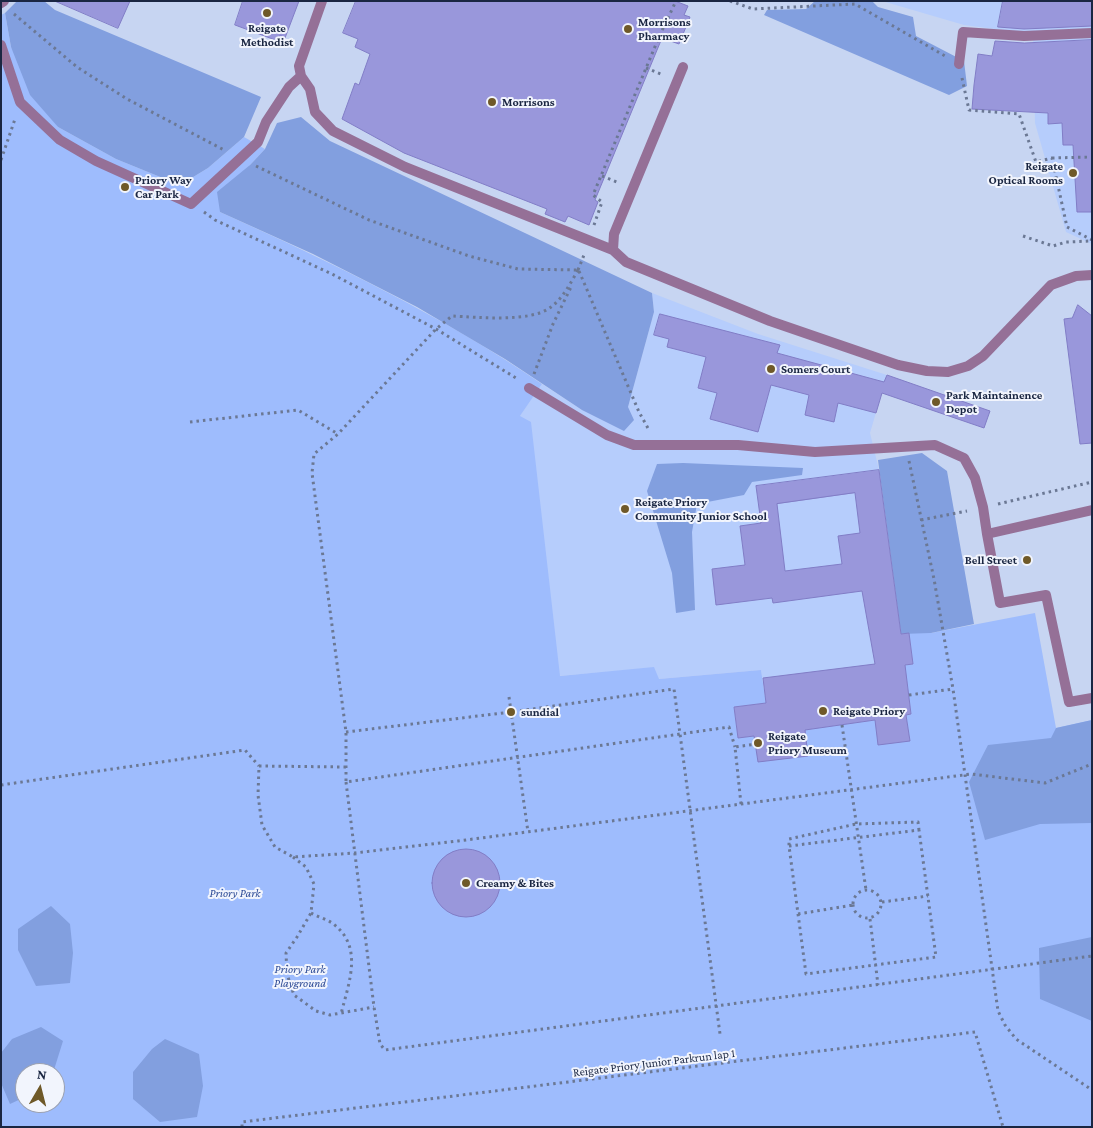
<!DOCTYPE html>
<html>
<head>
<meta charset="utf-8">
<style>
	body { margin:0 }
	#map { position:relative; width:1093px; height:1128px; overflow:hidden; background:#c7d5f2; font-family:"Crimson Pro",serif }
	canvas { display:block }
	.frame { position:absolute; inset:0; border:2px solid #1a2642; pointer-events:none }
	.north { position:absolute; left:15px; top:1063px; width:50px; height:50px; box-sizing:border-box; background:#f2f5fd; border:1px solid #9ca2b2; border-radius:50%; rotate:8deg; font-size:14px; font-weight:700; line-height:20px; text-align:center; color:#1a2642 }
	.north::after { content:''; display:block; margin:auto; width:18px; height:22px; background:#6f5929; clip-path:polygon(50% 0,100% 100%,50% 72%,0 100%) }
</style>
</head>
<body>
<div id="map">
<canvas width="1093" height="1128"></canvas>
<div class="frame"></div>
<div class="north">N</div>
</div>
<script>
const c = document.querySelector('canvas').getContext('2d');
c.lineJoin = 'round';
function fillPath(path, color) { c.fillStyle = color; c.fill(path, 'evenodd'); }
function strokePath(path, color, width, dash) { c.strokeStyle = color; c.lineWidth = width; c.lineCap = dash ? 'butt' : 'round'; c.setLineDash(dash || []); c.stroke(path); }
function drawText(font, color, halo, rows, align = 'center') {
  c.font = font + ' "Crimson Pro",serif'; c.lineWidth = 4; c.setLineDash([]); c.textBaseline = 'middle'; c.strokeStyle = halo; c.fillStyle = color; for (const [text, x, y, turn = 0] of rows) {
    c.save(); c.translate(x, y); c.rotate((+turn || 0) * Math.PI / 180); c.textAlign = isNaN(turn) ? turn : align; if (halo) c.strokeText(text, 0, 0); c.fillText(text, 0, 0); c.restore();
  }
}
const built = new Path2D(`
	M 882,1 L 1092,1 L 1092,244 L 1066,232 L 1035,123 L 1033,34 L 964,25 Z
	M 652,293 L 758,334 L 887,375 L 870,433 L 879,470 L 901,634 L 909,633 L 913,664 L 896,666 L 907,682 L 911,714 L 907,715 L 910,741 L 875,720 L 738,738 L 734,707 L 766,703 L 761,670 L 658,679 L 654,668 L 545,677 L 520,416 L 542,384 L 582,410 L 628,407 L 654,312 Z`);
const green = new Path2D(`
	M 5,13 L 11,47 L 58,127 L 116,159 L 180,185 L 208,168 L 244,137 L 265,149 L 250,165 L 220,212 C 331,262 441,315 542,384 L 520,416 L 531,422 L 560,676 L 654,667 L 659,679 L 761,670 L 766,703 L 734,707 L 738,738 L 875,720 L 910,740 L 906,715 L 911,714 L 907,682 L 896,667 L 913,664 L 909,633 L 931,633 L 1035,613 L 1056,728 L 1092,720 L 1092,1127 L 1,1127 L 1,15 ZM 25,1073 L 55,1073 L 55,1103 L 25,1103 Z`);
const forest = new Path2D(`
	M 17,1 L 44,1 L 55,10 L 261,97 L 244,137 L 208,168 L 180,185 L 116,159 L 58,127 L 30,95 L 11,47 L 5,13 Z
	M 815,1 L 872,1 L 878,7 L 913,17 L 916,36 L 964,61 L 967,86 L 949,95 L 764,15 L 767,10 L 806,9 Z
	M 301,117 L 330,141 L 652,293 L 654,312 L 628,407 L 634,420 L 624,431 L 582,410 L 505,359 L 417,307 L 313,254 L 220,212 L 217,192 L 250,165 L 265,149 L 277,123 Z
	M 922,453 L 947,471 L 974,624 L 931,633 L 901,634 L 878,460 Z
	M 683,463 L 803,468 L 802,475 L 752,482 L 744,495 L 697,504 L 692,532 L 695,610 L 676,613 L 672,573 L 647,491 L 657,464 Z
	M 1092,720 L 1092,823 L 1040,824 L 985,840 L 969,782 L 988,745 L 1051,738 L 1056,728 Z
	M 51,906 L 70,924 L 73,953 L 70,983 L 36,986 L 18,950 L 18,929 Z
	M 1092,937 L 1092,1021 L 1040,999 L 1039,948 Z
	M 41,1027 L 63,1041 L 53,1073 L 25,1073 L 25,1097 L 10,1104 L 1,1083 L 1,1053 L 12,1039 Z
	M 165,1039 L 199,1054 L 203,1086 L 197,1117 L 160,1122 L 133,1099 L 133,1072 L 152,1049 Z`);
const building = new Path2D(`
	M 55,1 L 130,1 L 118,28 Z
	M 243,1 L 299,1 L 285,38 L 280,35 L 278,41 L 235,25 Z
	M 356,1 L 675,1 L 688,6 L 684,15 L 690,17 L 679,44 L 662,38 L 595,200 L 598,202 L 589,225 L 568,216 L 565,222 L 545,214 L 547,209 L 404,153 L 342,119 L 355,83 L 359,85 L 370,54 L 355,47 L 358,39 L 343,33 Z
	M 1003,1 L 1092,1 L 1092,26 L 1024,29 L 998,27 Z
	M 1092,40 L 1092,212 L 1077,212 L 1073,145 L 1063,145 L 1062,123 L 1048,124 L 1048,113 L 972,109 L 974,85 L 978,54 L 992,56 L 995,41 L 1024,43 Z
	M 1078,305 L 1092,316 L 1092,443 L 1080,444 L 1064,319 L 1072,318 Z
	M 660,314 L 780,345 L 777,353 L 884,382 L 887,375 L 990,411 L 984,428 L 882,393 L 876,413 L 838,403 L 834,422 L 805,415 L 809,395 L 771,385 L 758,432 L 710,419 L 717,393 L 698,388 L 706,357 L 667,347 L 669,339 L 654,335 Z
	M 879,470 L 901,634 L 909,633 L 913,664 L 905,665 L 911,714 L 906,715 L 910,741 L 878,745 L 875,720 L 805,730 L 808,756 L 758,762 L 754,736 L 738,738 L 734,707 L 766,703 L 763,678 L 875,664 L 862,591 L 773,603 L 772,598 L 716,605 L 712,569 L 745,565 L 740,526 L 761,523 L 756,486 ZM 855,493 L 860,533 L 838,536 L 842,564 L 785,571 L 777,504 Z
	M432 883a34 34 0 1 1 68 0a34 34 0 1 1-68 0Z`);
const path = new Path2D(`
	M 730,1 L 753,9 L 855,4 L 945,56
	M 14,14 L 77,67 L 127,99 L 226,151
	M 646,68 L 663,75
	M 962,78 L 969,110 L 1019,114 L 1036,162 L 1052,158 L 1067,227 L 1092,240
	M 1052,158 L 1092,157
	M 1,160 L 15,119
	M 256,166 L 369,220 L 469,256 L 518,269 L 578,270
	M 602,176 L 619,183
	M 204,212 L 215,220 L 332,274 L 436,329 L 516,378
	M 594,225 L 602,202 L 593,195 L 659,37 L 676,1
	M 1023,236 L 1053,246 L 1066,242 L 1091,241
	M 578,270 C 570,284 563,298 551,307 C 531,323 477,317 452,316 L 436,329 L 338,434 L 314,454 L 312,473 L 346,732 L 346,782 L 729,727 L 735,747
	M 578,270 L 584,255
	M 579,271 L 639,412 L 649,430
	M 534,374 L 553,324 L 572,285
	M 190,422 L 298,410 L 338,434
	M 909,461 L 934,579 L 953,689 L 998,1011 L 1005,1025 L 1016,1039 L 1092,1090
	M 998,504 L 1092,482
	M 921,520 L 967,511
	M 909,695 L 953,689
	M 509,697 L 528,832
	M 842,725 L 866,890
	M 346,732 L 511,712 L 674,689 L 720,1034
	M 346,767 L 259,766 L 258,795 L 262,825 L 275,847 L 293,857 L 355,853 L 458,841 L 971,774 L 1045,783 L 1092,764
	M 346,782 L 374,1007 L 380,1044 L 385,1050 L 1092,956
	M 1,785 L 245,750 L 259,766
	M 741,804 L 735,747 L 756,744
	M 789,846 L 919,830 L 936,957 L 806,974 L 789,846 L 789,839 L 856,824 L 918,822 L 919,830
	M 293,857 L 306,867 L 314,884 L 311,913 L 297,937 L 286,953 L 287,974 L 294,995 L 316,1011 L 330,1015 L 374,1007
	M853 904a14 14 0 1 1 28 0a14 14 0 1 1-28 0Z
	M 882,902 L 928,896
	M 311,913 C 318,917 326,919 332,923 C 364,946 349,982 341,1014
	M 798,914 L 853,905
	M 870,919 L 878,985
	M 242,1127 L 242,1122 L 975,1032 L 1003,1127`);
const lane = new Path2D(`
	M 1,3 L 4,1
	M 1,45 L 20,102 L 60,140 L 96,161 L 191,204 L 258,142 L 266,122 L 289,87 L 301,76 L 299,66 L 322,1
	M 959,64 L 963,32 L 1024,36 L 1092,33
	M 301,76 L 310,89 L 315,112 L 333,131 L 405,167 L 613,250 L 626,262 L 770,321 L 898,365 L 927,371 L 948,372 L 968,366 L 983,356 L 1051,285 L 1076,276 L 1092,275
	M 613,250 L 614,234 L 683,67
	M 529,388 L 607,435 L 634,445 L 738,445 L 815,452 L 935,445 L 964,458 L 975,478 L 983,507 L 987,534
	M 1092,510 L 987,534 L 1000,603 L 1046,595 L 1069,702 L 1092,698`);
const markers = [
	[267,13,5,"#6f5929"],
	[628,29,5,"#6f5929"],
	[492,102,5,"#6f5929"],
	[1073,173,5,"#6f5929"],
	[125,187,5,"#6f5929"],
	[771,369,5,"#6f5929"],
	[936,402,5,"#6f5929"],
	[625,509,5,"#6f5929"],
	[1027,560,5,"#6f5929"],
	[823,711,5,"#6f5929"],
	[511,712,5,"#6f5929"],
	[758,743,5,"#6f5929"],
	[466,883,5,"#6f5929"]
];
const poiNames = [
	["Morrisons",638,22],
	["Pharmacy",638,36],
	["Reigate",267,28,"center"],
	["Methodist",267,42,"center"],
	["Morrisons",502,102],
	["Reigate",1063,166,"right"],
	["Optical Rooms",1063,180,"right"],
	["Priory Way",135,180],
	["Car Park",135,194],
	["Somers Court",781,369],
	["Park Maintainence",946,395],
	["Depot",946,409],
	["Reigate Priory",635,502],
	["Community Junior School",635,516],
	["Bell Street",1017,560,"right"],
	["Reigate Priory",833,711],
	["sundial",521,712],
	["Reigate",768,736],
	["Priory Museum",768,750],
	["Creamy & Bites",476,883]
];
const parkNames = [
	["Priory Park",235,893],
	["Priory Park",300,969],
	["Playground",300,983]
];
const streetNames = [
	["Reigate Priory Junior Parkrun lap 1",654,1063,-7]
];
fillPath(built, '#b6cdfc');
fillPath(green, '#9ebcfd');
fillPath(forest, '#829fdf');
fillPath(building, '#9997db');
strokePath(building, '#817dc6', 1);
strokePath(path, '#6b7894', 3, [2.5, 4]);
strokePath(lane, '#957097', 10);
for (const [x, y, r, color] of markers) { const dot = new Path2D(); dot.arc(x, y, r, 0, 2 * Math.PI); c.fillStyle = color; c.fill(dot); strokePath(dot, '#f2f5fd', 2); }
drawText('bold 12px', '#1a2642', '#f2f5fd', poiNames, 'left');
drawText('italic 12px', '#2c4a96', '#f2f5fd', parkNames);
drawText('12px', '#1a2642', '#f2f5fd', streetNames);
</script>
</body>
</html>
